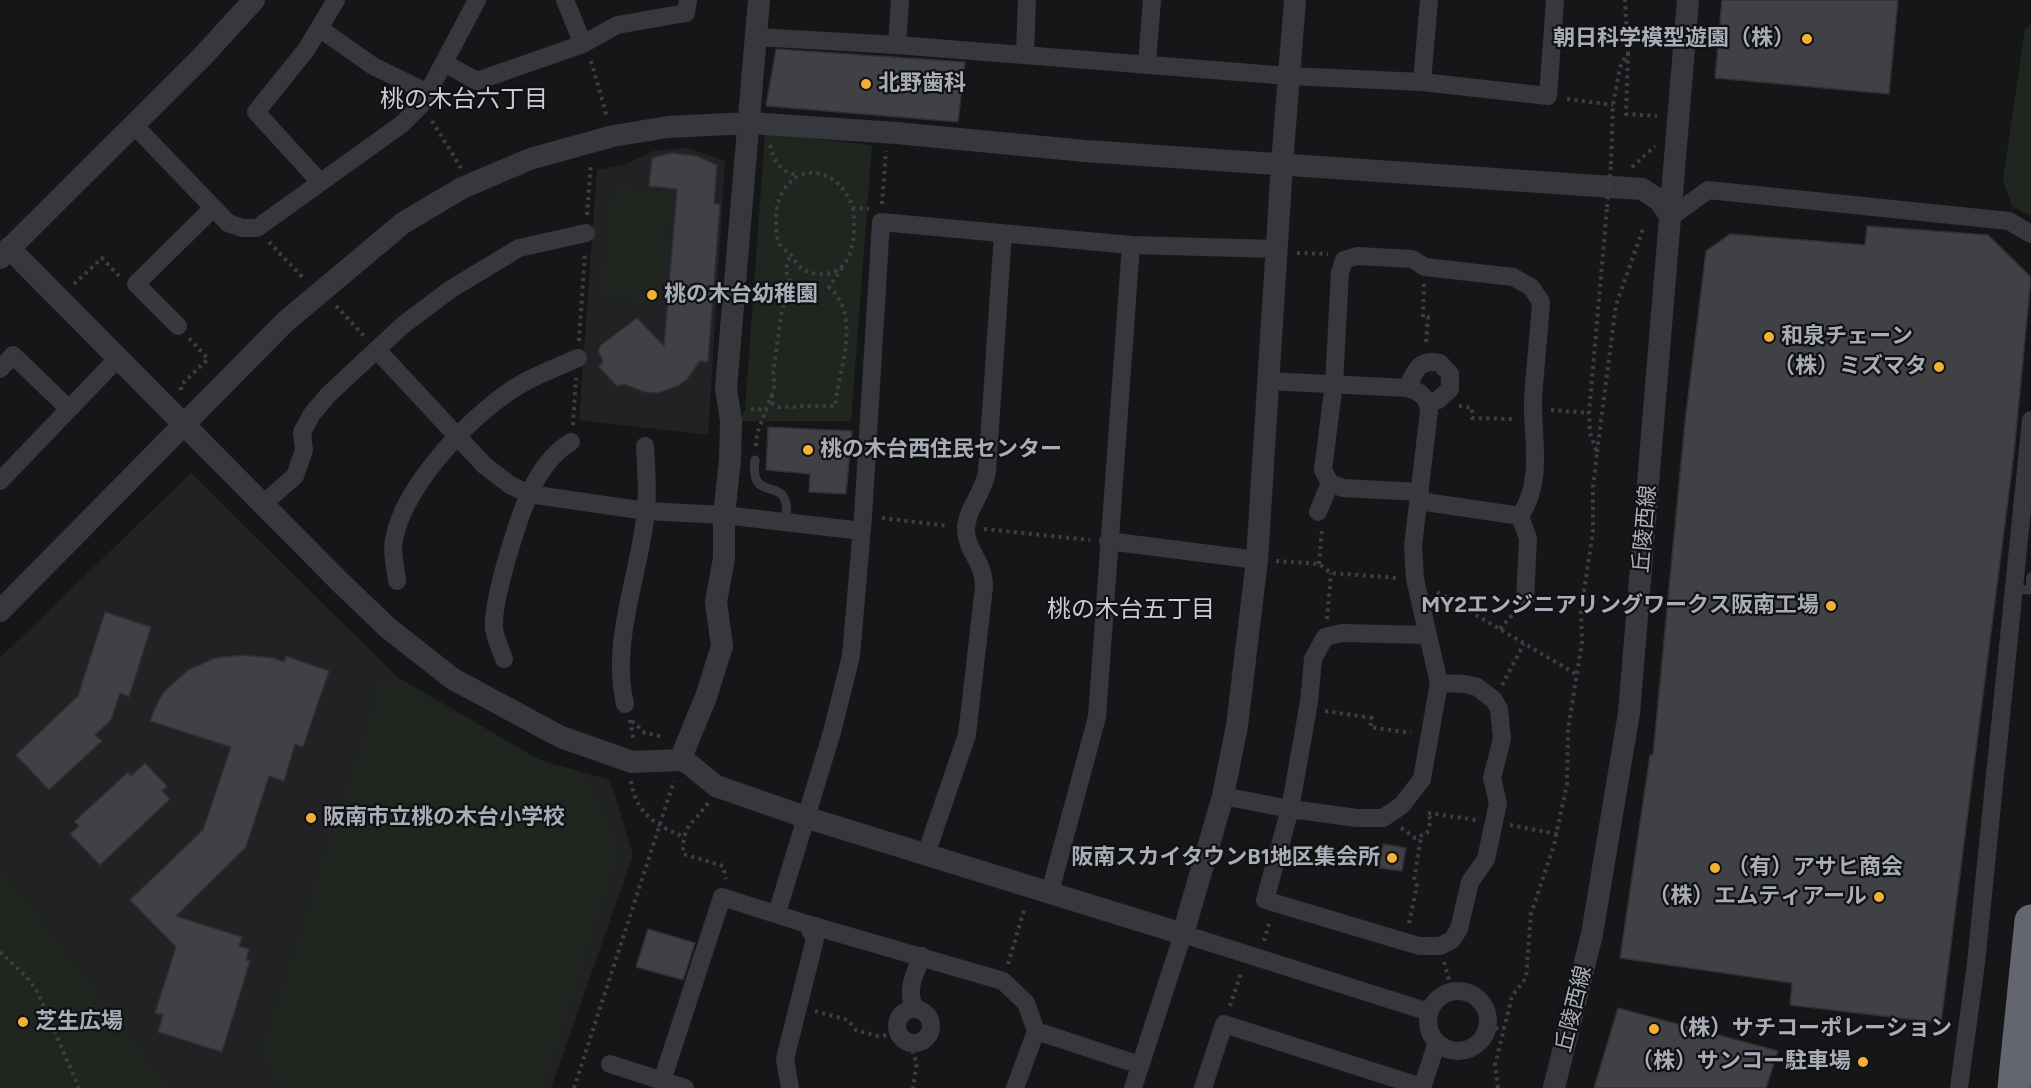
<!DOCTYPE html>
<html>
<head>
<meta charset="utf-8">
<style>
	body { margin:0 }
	canvas { display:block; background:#161618 }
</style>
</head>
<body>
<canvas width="2031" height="1088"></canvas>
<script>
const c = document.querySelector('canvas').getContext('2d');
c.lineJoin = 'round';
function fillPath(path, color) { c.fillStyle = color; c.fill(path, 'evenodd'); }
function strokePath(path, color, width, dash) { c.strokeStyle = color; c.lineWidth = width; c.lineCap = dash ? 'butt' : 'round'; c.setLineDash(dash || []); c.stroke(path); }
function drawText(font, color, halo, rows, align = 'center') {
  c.font = font + ' Figtree,"Noto Sans JP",sans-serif'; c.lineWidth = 4.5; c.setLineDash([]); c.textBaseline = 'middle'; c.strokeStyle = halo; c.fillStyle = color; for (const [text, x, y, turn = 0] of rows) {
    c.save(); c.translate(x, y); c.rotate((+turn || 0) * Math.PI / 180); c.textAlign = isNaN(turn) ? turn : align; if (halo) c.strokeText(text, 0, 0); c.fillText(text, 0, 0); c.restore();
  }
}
const built = new Path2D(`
	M 688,148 L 725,161 L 708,435 L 579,420 L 597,170 L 624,165 L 653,151 Z
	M 191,473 L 396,676 L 540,760 L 610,780 L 633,855 L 551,1088 L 167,1088 L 0,866 L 0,658 Z`);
const green = new Path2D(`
	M 2031,24 L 2031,216 L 2012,206 L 2003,180 L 2025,29 Z
	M 765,134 L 872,145 L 851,421 L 740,421 L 745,410 Z
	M 614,187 L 671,193 L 658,303 L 600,296 Z
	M 381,681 L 395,681 L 540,760 L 587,779 L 619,851 L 542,1088 L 285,1088 L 261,1058 Z
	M 0,866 L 168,1088 L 0,1088 Z`);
const building = new Path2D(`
	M 1722,0 L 1898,0 L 1889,94 L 1715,78 Z
	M 776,49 L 965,62 L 958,122 L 766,106 Z
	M 671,153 L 697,156 L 717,165 L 714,204 L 720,204 L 708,362 L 700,361 L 687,379 L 678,386 L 657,393 L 645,392 L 624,384 L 617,386 L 599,367 L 603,361 L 598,351 L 601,345 L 637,318 L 664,346 L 677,189 L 649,186 L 652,158 Z
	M 1867,226 L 1988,235 L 2031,277 L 2014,453 L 1941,1023 L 1790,1005 L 1792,983 L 1620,958 L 1650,755 L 1653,755 L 1685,422 L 1706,251 L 1730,234 L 1865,245 Z
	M 768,427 L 852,431 L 846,494 L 809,492 L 810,474 L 766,470 Z
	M 105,612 L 151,627 L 129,697 L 120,693 L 111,720 L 95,735 L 102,741 L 49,790 L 16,755 L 78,696 Z
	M 243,655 L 273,658 L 284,662 L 286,656 L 329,671 L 303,747 L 295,744 L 284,781 L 269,776 L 246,847 L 176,916 L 242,937 L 239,946 L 249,949 L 246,960 L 250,961 L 222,1052 L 158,1032 L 163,1015 L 155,1013 L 176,947 L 130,900 L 203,830 L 231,747 L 150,721 L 156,706 L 164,692 L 188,670 L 215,658 Z
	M 145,763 L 167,786 L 162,791 L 170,799 L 100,865 L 70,834 L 79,826 L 74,822 L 128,772 L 131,776 Z
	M 1383,844 L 1406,848 L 1402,871 L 1379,868 Z
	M 648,929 L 695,943 L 683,980 L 636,967 Z
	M 1618,1008 L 1778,1051 L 1766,1088 L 1594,1088 Z`);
const path = new Path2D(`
	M 1628,53 L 1626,114 L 1657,116
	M 591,61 L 607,117
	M 1567,99 L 1613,105
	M 432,121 L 461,168
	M 770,145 C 774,161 780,172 797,175
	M 1611,164 L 1613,105 L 1620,67 L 1628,53 L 1625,0
	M 1632,167 L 1655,146
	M 882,204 L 886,151
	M 853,208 C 855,224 855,244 848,258 C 840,276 815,279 800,267 C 797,265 795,260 792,256 C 788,252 781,248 779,243 C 776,237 776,226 776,220 C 777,163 835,156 853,208 L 869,209
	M 587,215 L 591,163
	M 269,242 L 305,280
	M 1297,253 L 1328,254
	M 74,284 L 102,258 L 120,277
	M 1424,284 L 1423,317 L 1428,317 L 1426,343
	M 336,306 L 364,336
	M 579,341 L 585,253
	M 181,390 L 181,385 L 208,359 L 189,338
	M 772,395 L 772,403 L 778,407 L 835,406 C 839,369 862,316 829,287 L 842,268
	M 1459,406 L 1472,408 L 1472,418 L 1514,419
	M 751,409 L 766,410 L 775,385 L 773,375 L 782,309 L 794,286 C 785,275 784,268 791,255
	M 1551,410 L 1589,413
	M 573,425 L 576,378
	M 756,446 L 757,433 L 766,410
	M 1597,452 L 1616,305 L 1643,229
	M 882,518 L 949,526
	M 984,529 L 1090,540
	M 1276,561 L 1319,564 L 1331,573 L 1397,578
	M 1319,564 L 1322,529
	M 1437,592 L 1576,674
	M 1327,619 L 1331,573
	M 1500,629 L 1513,614
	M 1502,685 L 1524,644
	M 1325,711 L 1372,718 L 1370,727 L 1411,733
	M 630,720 L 634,742
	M 632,721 L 645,733 L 664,737
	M 631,781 C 635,812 655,825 682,836
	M 708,803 C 693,824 682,825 683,854 L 723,866 L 726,879
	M 1428,813 L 1476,820
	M 1510,825 L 1557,834
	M 1401,828 L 1415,838 L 1427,833 L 1431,820 L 1427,812
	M 1409,923 L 1417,886 L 1414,880 L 1421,837
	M 1264,941 L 1270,920
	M 0,952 L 27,977 L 38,993 L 79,1088
	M 1444,962 L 1452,991
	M 1008,964 L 1025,907
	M 1230,1006 L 1241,973 L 1239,972
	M 815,1011 L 848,1020 L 856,1030 L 877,1036 L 889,1035 L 897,1031
	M 1488,1026 L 1503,1030
	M 913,1043 L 913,1055 L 917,1062 L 913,1088
	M 574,1088 L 674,781
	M 1498,1088 L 1495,1065 L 1512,996 L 1526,978 L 1531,914 L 1554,845 L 1567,784 L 1568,730 L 1582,642 L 1581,611 L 1593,531 L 1593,487 L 1597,453 L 1590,433 L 1589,413 L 1607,208`);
const service = new Path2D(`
	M 755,460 C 749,509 793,468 786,522
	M 2014,589 L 2030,590 L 2031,577`);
const minor = new Path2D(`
	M 565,0 L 583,44
	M 319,28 L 373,66 L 428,93
	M 756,37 L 897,45 L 1289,76 L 1422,82 L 1548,96 L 1555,0
	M 897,45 L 900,0
	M 1025,54 L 1027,0
	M 444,63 L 477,81 L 583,44 L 617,25 L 686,13 L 688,0
	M 1147,63 L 1152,0
	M 1422,82 L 1429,0
	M 134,125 L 228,223 L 242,228 L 257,228 L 402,124 L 422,104 L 477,0
	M 320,182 L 256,112 L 306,50 L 336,0
	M 1671,217 L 1708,190 L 2009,221 L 2031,234
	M 178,326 L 136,284 L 212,209
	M 377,350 L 484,465 L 510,485 L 529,494 L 646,511 L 724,515 L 862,531
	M 0,369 L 13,355 L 69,409
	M 1407,388 C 1415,372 1418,358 1440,363 L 1450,374 L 1450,389 L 1438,400 L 1428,402
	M 0,481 L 118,358
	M 1419,501 L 1520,516 C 1544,480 1532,440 1533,399 C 1535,367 1539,335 1541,302 L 1531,287 L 1513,277 L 1425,267 L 1412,259 L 1357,256 L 1344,260 L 1340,273 L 1334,383 L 1323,470 L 1330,483 L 1343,488 L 1420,492
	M 263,504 L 295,476 L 304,450 L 302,432 L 312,414 L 328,395 L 403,325 L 451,289 L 519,248 L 586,233
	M 1318,512 L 1330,483
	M 1520,516 L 1528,538 L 1525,600
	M 1108,541 L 1257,560
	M 397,581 C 396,568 391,552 394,540 C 403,485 476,409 523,383 C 541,373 560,366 578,358
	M 1428,635 L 1342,633 L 1325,637 L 1313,659 L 1309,702 L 1290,809 L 1265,900 L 1419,946 L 1440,946 L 1452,940 L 1459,929 L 1470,882 L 1486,859 L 1498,803 L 1492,778 L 1502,739 L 1499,709 L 1494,700 L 1477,687 L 1465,684 L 1439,683
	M 504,659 C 501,650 495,638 494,628 C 492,601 517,522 529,495 C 537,475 552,453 571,442
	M 625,704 C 610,641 640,574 646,511 C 648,490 646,467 645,446
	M 1223,796 L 1290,809 L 1357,818 L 1383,818 L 1402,805 L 1422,779 L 1439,683 L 1415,579 L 1413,546 L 1429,411 C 1427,396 1421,392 1407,388 L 1268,381
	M 926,854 L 967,735 L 984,587 C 984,560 966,552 966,529 C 967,508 984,492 987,472 L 1003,233
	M 1050,892 L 1097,717 L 1131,245
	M 777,913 L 832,732 L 851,656 L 863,516 L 881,222 L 1131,245 L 1276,249
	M 807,924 L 1003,981 L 1026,1003 L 1036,1031 L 1140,1065
	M1428 1021a30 30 0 1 1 60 0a30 30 0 1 1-60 0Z
	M 915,1008 C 905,991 915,973 922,956
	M897 1026a17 17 0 1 1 34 0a17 17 0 1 1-34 0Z
	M 610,1064 L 685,1088
	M 662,1081 L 722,897 L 807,924 L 815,939 L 785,1059 L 790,1088
	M 1015,1088 L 1036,1031
	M 1133,1088 L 1183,934 L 1429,1012
	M 1203,1088 L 1224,1024 L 1422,1087
	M 1422,1088 L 1437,1042
	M 1959,1088 L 1976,963 L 2031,420`);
const tertiary = new Path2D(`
	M 9,248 L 341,583 L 388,628 L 453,679 L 561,737 L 632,762 L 680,760 L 689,764 L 716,786 L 808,818 L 1183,934 L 1223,796 L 1237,726 L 1257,560 L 1282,164 L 1295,0
	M 0,258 L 202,57 L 254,0
	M 0,611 L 285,322 L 403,223 L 462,188 L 530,159 L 613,136 L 668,127 L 750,123 L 896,133 L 1085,151 L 1642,189 L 1659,200 L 1671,217
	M 680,760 L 706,697 L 722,646 L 716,602 L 724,558 L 724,515 L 730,460 L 731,421 L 726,388 L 759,0
	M 1554,1088 L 1592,934 L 1629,713 L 1688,0`);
const motorway = new Path2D(`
	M 2014,1088 L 2031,921`);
const pathBridge = new Path2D(`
	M 1607,207 L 1611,164`);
const markers = [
	[1807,39,6,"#f2b134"],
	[866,84,6,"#f2b134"],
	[652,295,6,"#f2b134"],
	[1769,337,6,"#f2b134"],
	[1939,367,6,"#f2b134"],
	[808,450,6,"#f2b134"],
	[1831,606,6,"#f2b134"],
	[311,818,6,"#f2b134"],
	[1392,858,6,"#f2b134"],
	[1715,868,6,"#f2b134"],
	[1879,897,6,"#f2b134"],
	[23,1022,6,"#f2b134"],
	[1654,1029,6,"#f2b134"],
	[1863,1062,6,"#f2b134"]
];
const poiNames = [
	["朝日科学模型遊園（株）",1795,39,"right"],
	["北野歯科",878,84],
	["桃の木台幼稚園",664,295],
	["和泉チェーン",1781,337],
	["（株）ミズマタ",1927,367,"right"],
	["桃の木台西住民センター",820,450],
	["MY2エンジニアリングワークス阪南工場",1819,606,"right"],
	["阪南市立桃の木台小学校",323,818],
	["阪南スカイタウンB1地区集会所",1380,858,"right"],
	["（有）アサヒ商会",1727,868],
	["（株）エムティアール",1867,897,"right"],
	["芝生広場",35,1022],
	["（株）サチコーポレーション",1666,1029],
	["（株）サンコー駐車場",1851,1062,"right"]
];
const streetNames = [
	["丘陵西線",1645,529,-85],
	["丘陵西線",1574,1009,-76]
];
const neighbourhoodNames = [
	["桃の木台六丁目",464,100],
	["桃の木台五丁目",1131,610]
];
fillPath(built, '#222225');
fillPath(green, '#1e261f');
fillPath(building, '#404145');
strokePath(building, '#303034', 1.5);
strokePath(path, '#3d3f44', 4, [3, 4.5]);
strokePath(service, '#37383d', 9);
strokePath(minor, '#37383d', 18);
strokePath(tertiary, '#37383d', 22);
strokePath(motorway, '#63666e', 33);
strokePath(pathBridge, '#3d3f44', 4, [3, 4.5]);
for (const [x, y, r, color] of markers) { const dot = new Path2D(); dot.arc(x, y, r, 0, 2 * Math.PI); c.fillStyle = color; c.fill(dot); strokePath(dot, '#111113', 2); }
drawText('bold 22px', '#a8adb8', '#111113', poiNames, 'left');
drawText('22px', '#a8adb8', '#111113', streetNames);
drawText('24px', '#c9ccd4', '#111113', neighbourhoodNames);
</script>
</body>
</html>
